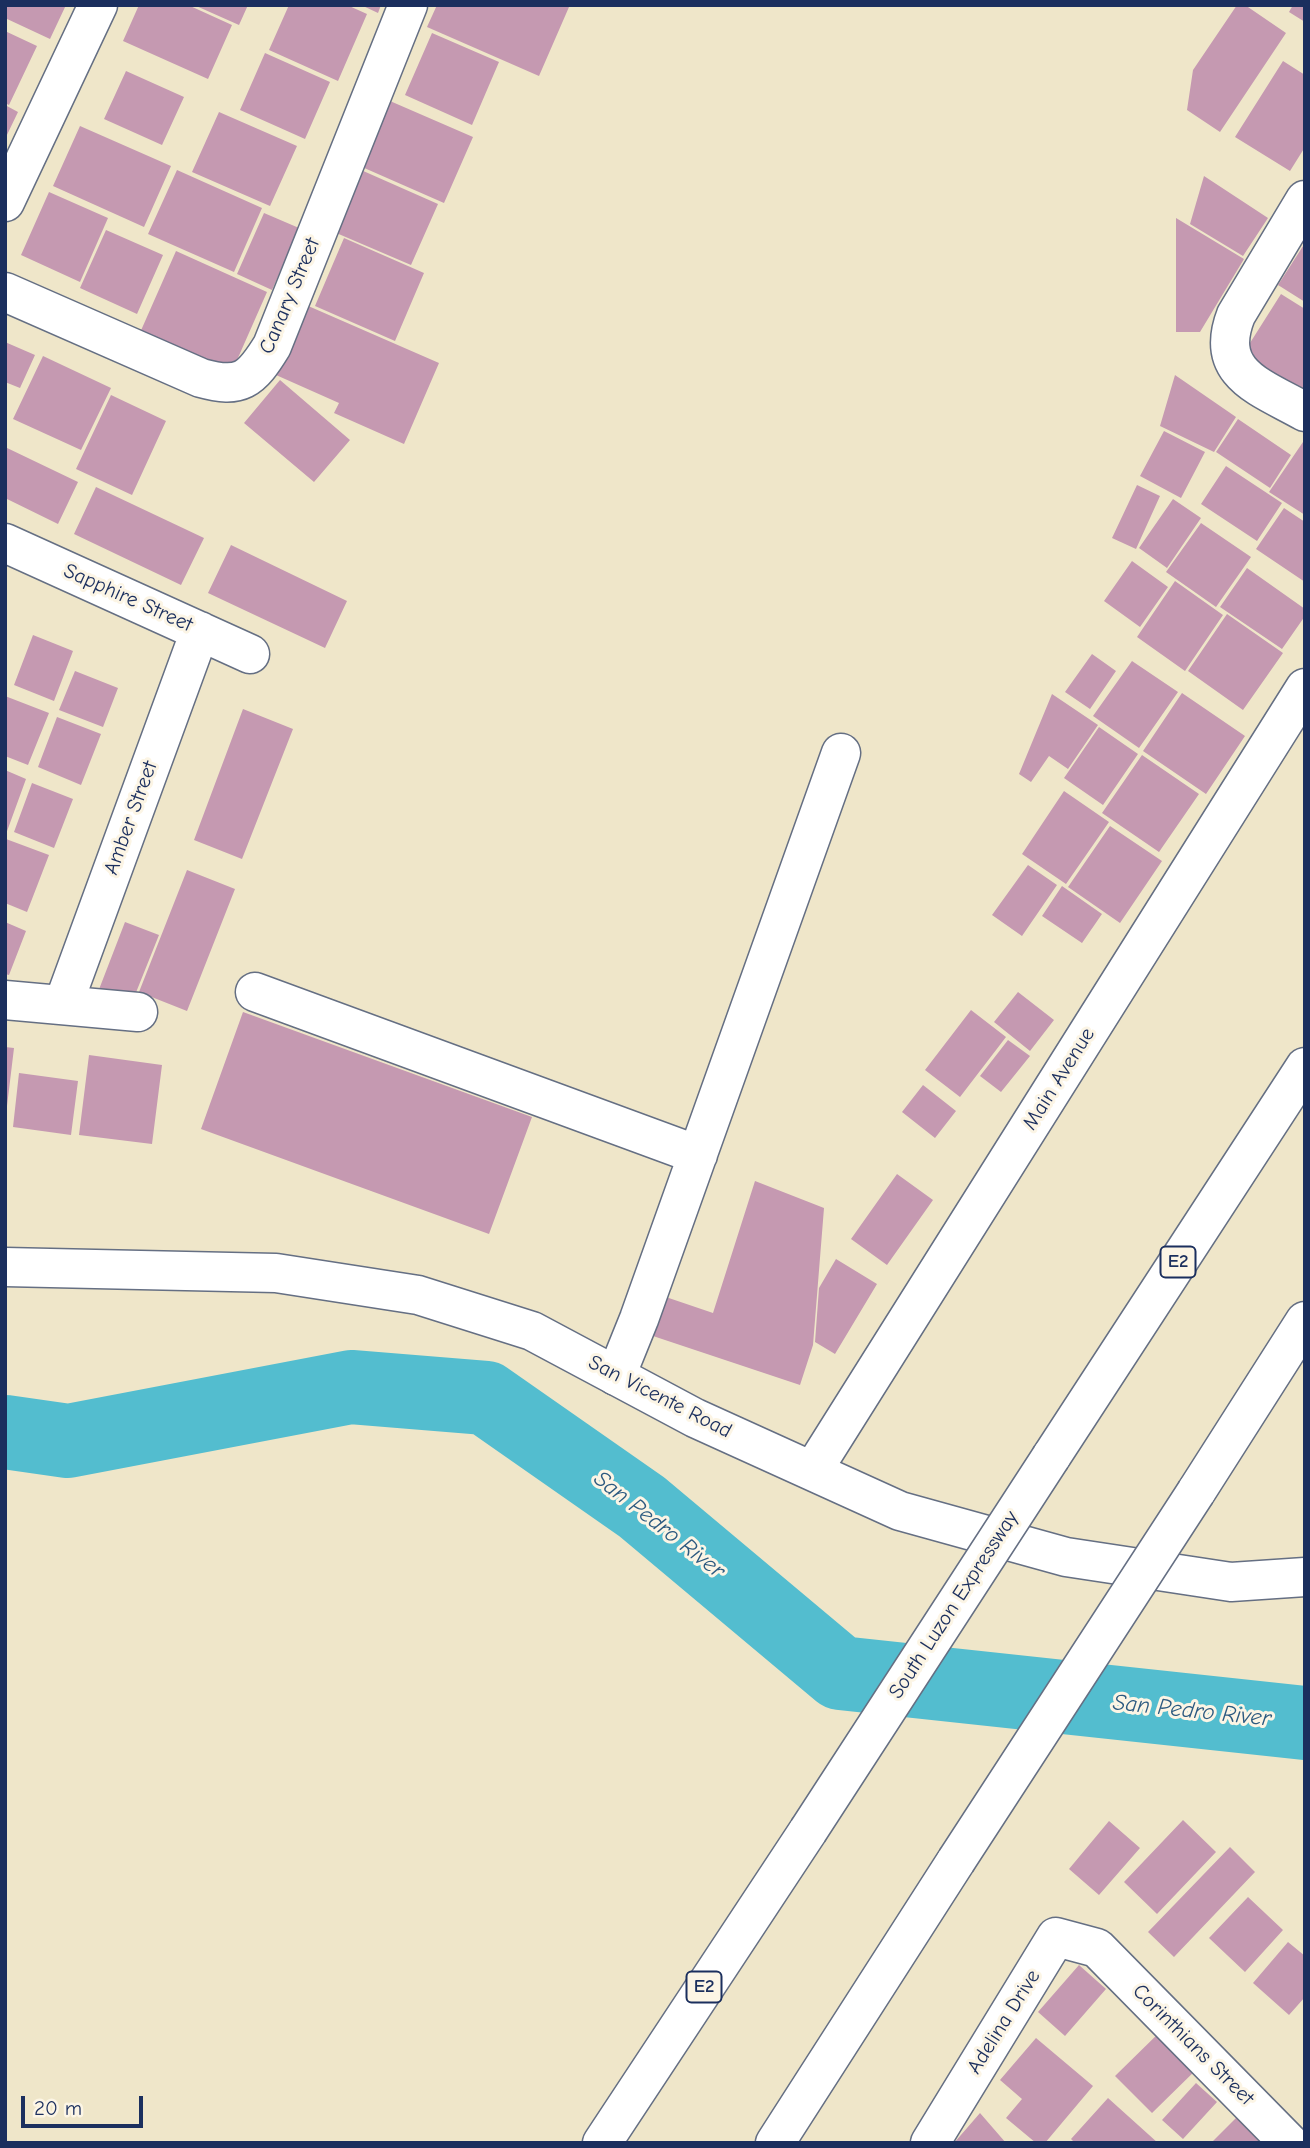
<!DOCTYPE html>
<html>
<head>
<meta charset="utf-8">
<style>
	body { margin:0 }
	#map { position:relative; width:1310px; height:2148px; overflow:hidden; background:#efe6c9; font-family:"Comic Neue",sans-serif }
	canvas { display:block }
	.frame { position:absolute; inset:0; border:7px solid #1b2f5e; pointer-events:none }
	.scale { position:absolute; left:21px; top:2096px; width:122px; height:32px; box-sizing:border-box; border:4px solid #1b2f5e; border-top:0; padding-left:9px; font-size:21px; line-height:24px; white-space:nowrap; color:#1b2f5e; -webkit-text-stroke:5px #fcf5e5; paint-order:stroke }
</style>
</head>
<body>
<div id="map">
<canvas width="1310" height="2148"></canvas>
<div class="frame"></div>
<div class="scale">20 m</div>
</div>
<script>
const c = document.querySelector('canvas').getContext('2d');
c.lineJoin = 'round';
function strokePath(path, color, width, dash) { c.strokeStyle = color; c.lineWidth = width; c.lineCap = dash ? 'butt' : 'round'; c.setLineDash(dash || []); c.stroke(path); }
function fillPath(path, color) { c.fillStyle = color; c.fill(path, 'evenodd'); }
function drawText(font, color, halo, rows, align = 'center') {
  c.font = font + ' "Comic Neue",sans-serif'; c.lineWidth = 6; c.setLineDash([]); c.textBaseline = 'middle'; c.strokeStyle = halo; c.fillStyle = color; for (const [text, x, y, turn = 0] of rows) {
    c.save(); c.translate(x, y); c.rotate((+turn || 0) * Math.PI / 180); c.textAlign = isNaN(turn) ? turn : align; if (halo) c.strokeText(text, 0, 0); c.fillText(text, 0, 0); c.restore();
  }
}
const river = new Path2D(`
	M 5,1432 L 68,1441 L 351,1387 L 486,1398 L 642,1507 L 840,1673 L 1305,1723`);
const building = new Path2D(`
	M 5,5 L 66,5 L 50,39 L 5,18 Z
	M 139,5 L 188,5 L 232,25 L 208,79 L 123,41 Z
	M 194,5 L 248,5 L 239,25 Z
	M 289,5 L 347,5 L 367,14 L 338,81 L 269,50 Z
	M 361,5 L 381,5 L 378,13 Z
	M 437,5 L 566,5 L 569,7 L 539,76 L 427,27 Z
	M 1237,5 L 1245,5 L 1286,33 L 1220,132 L 1187,110 L 1193,70 Z
	M 1293,5 L 1305,5 L 1305,22 L 1289,12 Z
	M 5,31 L 37,46 L 9,105 L 5,103 Z
	M 432,33 L 499,62 L 472,125 L 405,95 Z
	M 265,53 L 330,82 L 305,139 L 240,110 Z
	M 1283,61 L 1305,75 L 1305,147 L 1290,171 L 1235,137 Z
	M 126,71 L 184,97 L 162,145 L 104,119 Z
	M 390,101 L 473,137 L 444,203 L 362,167 Z
	M 5,105 L 18,112 L 5,139 Z
	M 219,112 L 297,146 L 270,206 L 192,172 Z
	M 80,126 L 171,166 L 144,227 L 53,186 Z
	M 177,170 L 262,208 L 234,272 L 148,234 Z
	M 361,170 L 438,204 L 411,265 L 334,232 Z
	M 1204,176 L 1268,218 L 1243,256 L 1190,224 Z
	M 49,192 L 108,218 L 80,282 L 21,255 Z
	M 264,213 L 299,228 L 272,290 L 237,274 Z
	M 1176,218 L 1244,259 L 1200,332 L 1176,332 Z
	M 106,230 L 163,255 L 137,314 L 80,288 Z
	M 344,238 L 424,273 L 395,341 L 315,306 Z
	M 1305,243 L 1305,302 L 1278,285 Z
	M 176,251 L 267,292 L 230,376 L 139,335 Z
	M 1281,294 L 1305,309 L 1305,393 L 1243,354 Z
	M 306,305 L 439,363 L 404,444 L 334,413 L 339,403 L 276,375 Z
	M 5,342 L 35,355 L 20,388 L 5,382 Z
	M 43,356 L 111,388 L 81,450 L 13,419 Z
	M 1175,375 L 1236,417 L 1214,452 L 1160,426 Z
	M 280,380 L 350,440 L 314,482 L 244,423 Z
	M 111,395 L 166,421 L 132,495 L 76,469 Z
	M 1238,419 L 1291,455 L 1270,488 L 1216,452 Z
	M 1164,431 L 1205,452 L 1181,498 L 1140,476 Z
	M 1303,442 L 1305,443 L 1305,515 L 1269,492 Z
	M 5,447 L 78,482 L 58,524 L 5,498 Z
	M 1226,466 L 1282,503 L 1257,541 L 1201,504 Z
	M 1137,485 L 1160,496 L 1136,549 L 1112,538 Z
	M 96,487 L 204,538 L 181,585 L 74,534 Z
	M 1173,499 L 1201,518 L 1167,568 L 1139,548 Z
	M 1284,508 L 1305,522 L 1305,582 L 1256,549 Z
	M 1201,523 L 1251,557 L 1216,607 L 1166,572 Z
	M 231,545 L 347,601 L 325,648 L 208,593 Z
	M 1132,561 L 1168,587 L 1140,627 L 1104,601 Z
	M 1247,568 L 1305,609 L 1305,616 L 1282,649 L 1220,607 Z
	M 1175,581 L 1223,615 L 1185,671 L 1137,637 Z
	M 1227,614 L 1283,653 L 1243,710 L 1188,671 Z
	M 33,635 L 73,651 L 54,701 L 14,685 Z
	M 1092,654 L 1116,671 L 1090,709 L 1065,692 Z
	M 1132,661 L 1178,692 L 1139,748 L 1093,716 Z
	M 75,671 L 118,688 L 103,727 L 59,710 Z
	M 1182,693 L 1245,736 L 1206,794 L 1143,751 Z
	M 1052,694 L 1098,725 L 1068,769 L 1049,756 L 1031,782 L 1019,774 Z
	M 5,696 L 49,713 L 28,765 L 5,756 Z
	M 243,709 L 293,729 L 242,859 L 194,840 Z
	M 57,717 L 101,734 L 81,785 L 38,767 Z
	M 1099,727 L 1138,754 L 1103,805 L 1064,778 Z
	M 1142,755 L 1199,794 L 1159,852 L 1102,813 Z
	M 5,770 L 26,779 L 6,834 L 5,834 Z
	M 32,783 L 73,799 L 54,848 L 14,832 Z
	M 1064,791 L 1109,822 L 1066,884 L 1022,854 Z
	M 1110,826 L 1162,861 L 1120,923 L 1068,887 Z
	M 6,839 L 49,855 L 27,912 L 5,903 Z
	M 1028,865 L 1057,885 L 1022,936 L 992,915 Z
	M 187,870 L 235,889 L 187,1011 L 139,992 Z
	M 1062,886 L 1102,914 L 1082,943 L 1042,916 Z
	M 5,922 L 26,931 L 9,975 L 5,974 Z
	M 125,922 L 159,935 L 131,1005 L 98,992 Z
	M 1018,992 L 1054,1020 L 1030,1051 L 994,1022 Z
	M 971,1010 L 1006,1037 L 960,1097 L 925,1070 Z
	M 243,1012 L 532,1117 L 489,1234 L 201,1129 Z
	M 1008,1040 L 1030,1056 L 1001,1092 L 980,1076 Z
	M 5,1047 L 14,1048 L 7,1106 L 5,1106 Z
	M 89,1055 L 162,1065 L 152,1144 L 79,1135 Z
	M 19,1073 L 78,1081 L 71,1135 L 13,1127 Z
	M 923,1085 L 956,1111 L 935,1138 L 902,1112 Z
	M 897,1174 L 933,1200 L 887,1265 L 851,1239 Z
	M 755,1181 L 824,1208 L 813,1345 L 800,1385 L 644,1333 L 657,1294 L 713,1313 Z
	M 836,1259 L 877,1284 L 835,1354 L 815,1342 L 819,1288 Z
	M 1183,1820 L 1216,1852 L 1157,1914 L 1124,1882 Z
	M 1109,1821 L 1140,1848 L 1099,1895 L 1069,1869 Z
	M 1230,1847 L 1255,1872 L 1174,1957 L 1148,1932 Z
	M 1248,1897 L 1283,1930 L 1245,1972 L 1209,1938 Z
	M 1288,1942 L 1305,1956 L 1305,1997 L 1289,2015 L 1253,1983 Z
	M 1079,1965 L 1106,1989 L 1065,2036 L 1038,2012 Z
	M 1165,2027 L 1202,2064 L 1152,2113 L 1115,2076 Z
	M 1036,2038 L 1093,2086 L 1045,2143 L 1036,2143 L 1006,2118 L 1022,2099 L 1000,2080 Z
	M 1196,2083 L 1217,2102 L 1183,2139 L 1162,2120 Z
	M 1108,2098 L 1158,2143 L 1075,2143 L 1071,2139 Z
	M 1242,2112 L 1270,2143 L 1211,2143 Z
	M 980,2113 L 1006,2143 L 954,2143 Z`);
const minor = new Path2D(`
	M 1305,200 L 1236,315 C 1213,374 1261,387 1305,412
	M 5,202 L 98,5
	M 5,292 L 201,378 C 241,389 251,380 272,346 L 408,5
	M 5,543 L 250,654
	M 255,992 L 698,1155
	M 5,1000 L 138,1012
	M 63,1005 L 200,631
	M 616,1376 L 639,1319 L 841,753
	M 813,1470 L 1305,688
	M 930,2143 L 1056,1937 L 1097,1948 L 1289,2143`);
const major = new Path2D(`
	M 5,1267 L 276,1273 L 418,1295 L 532,1331 L 695,1418 L 900,1511 L 1066,1557 L 1231,1582 L 1305,1577`);
const highway = new Path2D(`
	M 1051,1457 L 1305,1067
	M 1196,1492 L 1305,1321
	M 602,2143 L 808,1831
	M 775,2143 L 956,1861`);
const highwayBridge = new Path2D(`
	M 808,1831 L 1051,1457
	M 956,1861 L 1196,1492`);
const shields = [
	[1178,1262,35],
	[704,1987,35]
];
const shieldNames = [
	["E2",1178,1262],
	["E2",704,1987]
];
const streetNames = [
	["Canary Street",290,296,-67],
	["Sapphire Street",128,598,24],
	["Amber Street",131,818,-70],
	["Main Avenue",1059,1079,-58],
	["San Vicente Road",660,1397,27],
	["South Luzon Expressway",954,1605,-57],
	["Adelina Drive",1004,2022,-58],
	["Corinthians Street",1193,2045,45]
];
const waterNames = [
	["San Pedro River",659,1525,38],
	["San Pedro River",1192,1711,6]
];
strokePath(river, '#53bdcf', 74);
fillPath(building, '#c599b1');
strokePath(minor, '#656f83', 41);
strokePath(major, '#656f83', 41);
strokePath(highway, '#656f83', 41);
strokePath(minor, '#fff', 38);
strokePath(major, '#fff', 38);
strokePath(highway, '#fff', 38);
strokePath(highwayBridge, '#656f83', 41, []);
strokePath(highwayBridge, '#fff', 38);
for (const [x, y, w] of shields) { const box = new Path2D(); box.roundRect(x - w / 2, y - 15.5, w, 31, 5); c.fillStyle = '#fcf5e5'; c.fill(box); strokePath(box, '#1b2f5e', 2); }
drawText('bold 19px', '#1b2f5e', null, shieldNames);
drawText('21px', '#1b2f5e', '#fcf5e5', streetNames);
drawText('italic 23px', '#2c5a80', '#fcf5e5', waterNames);
</script>
</body>
</html>
